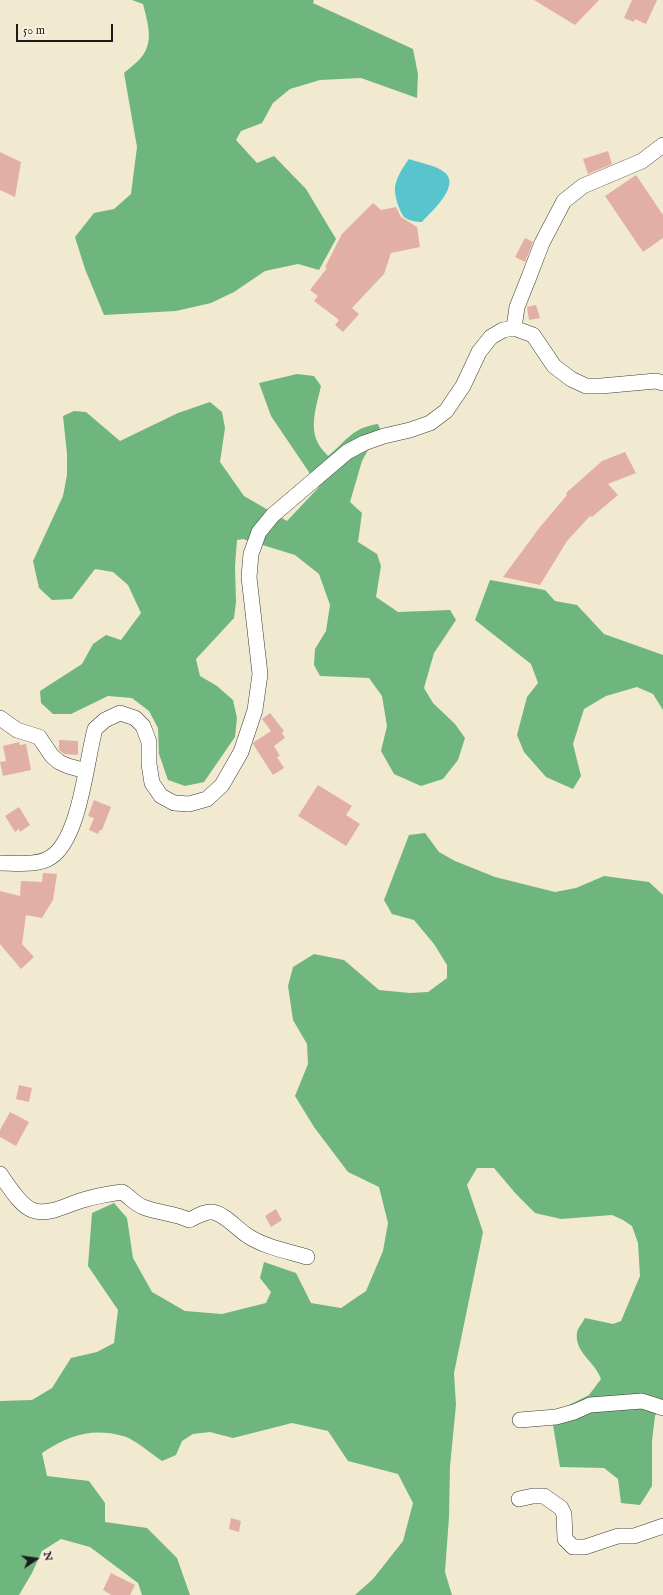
<!DOCTYPE html>
<html>
<head>
<meta charset="utf-8">
<style>
	body { margin:0 }
	#map { position:relative; width:663px; height:1595px; overflow:hidden; background:#f1ead0; font-family:"IM FELL English",serif }
	canvas { display:block }
	.north { position:absolute; left:16px; top:1539px; width:40px; height:40px; -webkit-text-stroke:3px #fcf5e5; paint-order:stroke; rotate:77deg; font-size:11px; font-weight:700; line-height:16px; text-align:center; color:#1c1c1c }
	.north::after { content:''; display:block; margin:auto; width:14px; height:18px; background:#1c1c1c; clip-path:polygon(50% 0,100% 100%,50% 72%,0 100%) }
	.scale { position:absolute; left:16px; top:24px; width:97px; height:18px; box-sizing:border-box; border:2px solid #1c1c1c; border-top:0; padding-left:5px; font-size:12px; line-height:14px; white-space:nowrap; color:#1c1c1c; -webkit-text-stroke:3px #fcf5e5; paint-order:stroke }
</style>
</head>
<body>
<div id="map">
<canvas width="663" height="1595"></canvas>
<div class="north">N</div>
<div class="scale">50 m</div>
</div>
<script>
const c = document.querySelector('canvas').getContext('2d');
c.lineJoin = 'round';
function fillPath(path, color) { c.fillStyle = color; c.fill(path, 'evenodd'); }
function strokePath(path, color, width, dash) { c.strokeStyle = color; c.lineWidth = width; c.lineCap = dash ? 'butt' : 'round'; c.setLineDash(dash || []); c.stroke(path); }
const forest = new Path2D(`
	M 132,0 L 314,0 L 313,3 L 413,49 L 418,74 L 417,98 L 361,78 L 320,80 L 290,89 L 273,103 L 262,123 L 241,131 L 236,140 L 257,163 L 274,156 L 306,189 L 336,239 L 319,270 L 298,264 L 265,271 L 234,292 L 211,303 L 176,311 L 104,315 L 85,269 L 75,237 L 94,213 L 114,209 L 131,194 L 137,147 L 124,73 C 132,66 144,58 147,47 C 152,35 146,16 143,4 Z
	M 297,374 L 314,376 L 321,386 C 317,404 309,426 318,443 C 320,448 325,452 328,456 C 347,441 351,428 378,424 L 385,441 L 368,450 L 362,461 L 350,502 L 362,513 L 358,542 L 377,554 L 381,566 L 376,597 L 398,612 L 450,610 L 456,620 L 434,653 L 424,688 L 433,703 L 455,724 L 465,738 L 458,760 L 443,779 L 421,786 L 394,774 L 381,751 L 387,726 L 382,696 L 369,678 L 320,676 L 314,665 L 315,649 L 326,631 L 330,605 L 319,574 L 295,555 L 243,539 L 237,540 L 235,566 L 236,602 L 234,618 L 196,659 L 200,676 L 217,686 L 233,700 L 237,718 L 235,737 L 204,782 L 185,786 L 168,780 L 159,754 L 158,728 L 149,711 L 132,698 L 108,696 L 71,714 L 53,714 L 41,703 L 40,691 L 82,664 L 93,644 L 106,635 L 121,640 L 141,613 L 128,585 L 113,572 L 95,569 L 72,599 L 52,600 L 39,588 L 33,561 L 63,496 L 67,475 L 67,454 L 63,416 L 74,411 L 86,412 L 120,441 L 178,413 L 210,402 L 222,412 L 225,428 L 220,462 L 244,496 L 287,521 L 319,487 L 271,416 L 259,383 Z
	M 490,580 L 545,590 L 555,601 L 577,605 L 604,634 L 663,655 L 663,710 L 653,694 L 637,687 L 606,696 L 584,709 L 573,744 L 581,776 L 573,789 L 546,777 L 524,752 L 517,735 L 527,697 L 538,683 L 531,664 L 475,620 Z
	M 425,833 L 439,852 L 455,861 L 495,877 L 555,892 L 576,888 L 604,876 L 649,882 L 663,895 L 663,1400 L 655,1416 L 652,1441 L 652,1486 L 640,1505 L 621,1503 L 618,1479 L 604,1468 L 560,1467 L 553,1425 L 563,1408 L 589,1395 L 601,1379 C 595,1361 574,1353 577,1332 C 578,1328 583,1322 585,1318 L 613,1324 L 621,1321 L 640,1276 L 638,1243 L 632,1226 L 623,1220 L 612,1215 L 561,1219 L 535,1213 L 516,1194 L 494,1168 L 477,1168 L 467,1185 L 483,1232 L 454,1373 L 456,1405 L 450,1466 L 449,1517 L 445,1572 L 452,1595 L 355,1595 L 373,1579 L 403,1541 L 413,1503 L 398,1474 L 348,1461 L 328,1431 L 292,1423 L 233,1438 L 210,1432 L 193,1434 L 182,1441 L 176,1455 L 162,1461 C 153,1455 133,1438 123,1436 C 91,1427 68,1436 42,1453 L 47,1476 L 89,1481 L 105,1503 L 105,1522 L 147,1528 L 177,1558 L 190,1595 L 142,1595 L 138,1583 L 90,1547 L 61,1539 L 42,1551 L 32,1573 L 19,1595 L 0,1595 L 0,1401 L 32,1400 L 52,1388 L 71,1358 L 97,1352 L 114,1343 L 118,1310 L 88,1266 L 92,1213 L 114,1203 L 127,1218 L 133,1258 L 152,1292 L 185,1311 L 222,1314 L 266,1303 L 271,1292 L 260,1278 L 264,1262 L 296,1273 L 311,1303 L 341,1308 L 366,1291 L 383,1251 L 388,1223 L 379,1187 L 348,1172 L 314,1127 L 295,1096 L 308,1064 L 307,1044 L 293,1020 L 288,986 L 293,967 L 314,954 L 344,960 L 379,990 L 410,993 L 428,992 L 447,978 L 447,965 L 434,944 L 414,920 L 392,914 L 384,900 L 409,835 Z`);
const water = new Path2D(`
	M 409,159 C 420,163 435,165 444,172 C 462,185 431,212 422,222 C 417,222 409,221 404,217 C 399,211 394,194 395,187 C 397,176 403,167 409,159 Z`);
const building = new Path2D(`
	M 534,0 L 599,0 L 575,25 Z
	M 632,0 L 657,0 L 646,24 L 635,19 L 634,22 L 624,18 Z
	M 608,151 L 612,164 L 588,174 L 583,159 Z
	M 0,152 L 21,162 L 15,197 L 0,190 Z
	M 636,175 L 663,215 L 663,238 L 643,252 L 605,196 Z
	M 373,203 L 381,210 L 396,207 L 401,217 L 417,227 L 420,247 L 391,253 L 384,274 L 352,308 L 359,314 L 343,332 L 335,325 L 339,320 L 314,301 L 318,296 L 310,290 L 327,268 L 325,267 L 342,234 Z
	M 525,238 L 533,242 L 525,262 L 515,257 Z
	M 536,305 L 540,318 L 529,320 L 527,307 Z
	M 625,452 L 636,473 L 608,484 L 618,495 L 592,517 L 590,516 L 567,541 L 540,585 L 503,577 L 540,527 L 567,495 L 566,493 L 602,461 Z
	M 270,713 L 284,731 L 282,733 L 285,738 L 274,746 L 280,756 L 277,757 L 284,768 L 273,775 L 253,744 L 254,742 L 271,731 L 262,719 Z
	M 59,740 L 78,741 L 78,755 L 64,754 L 59,750 Z
	M 19,742 L 20,745 L 26,744 L 31,770 L 3,776 L 0,762 L 6,761 L 3,746 Z
	M 318,785 L 352,806 L 346,815 L 360,824 L 346,846 L 298,816 Z
	M 94,800 L 111,807 L 102,830 L 100,830 L 98,834 L 89,830 L 94,818 L 88,816 Z
	M 19,807 L 30,825 L 20,832 L 19,829 L 15,832 L 5,816 Z
	M 43,873 L 57,874 L 53,900 L 42,918 L 26,915 L 22,944 L 34,957 L 21,969 L 0,944 L 0,891 L 20,896 L 21,881 L 42,882 Z
	M 19,1085 L 32,1088 L 29,1102 L 16,1099 Z
	M 10,1112 L 29,1122 L 16,1146 L 0,1137 L 0,1130 Z
	M 276,1209 L 282,1220 L 271,1227 L 265,1216 Z
	M 231,1518 L 241,1521 L 239,1532 L 229,1529 Z
	M 111,1573 L 135,1585 L 130,1595 L 111,1595 L 103,1590 Z`);
const street = new Path2D(`
	M 514,328 L 517,307 L 529,277 L 542,243 L 564,201 L 583,186 L 642,161 L 663,145
	M 0,718 L 17,730 L 39,737 L 52,756 L 59,762 L 68,766 L 86,771
	M 0,863 C 15,863 39,866 51,857 C 80,838 86,762 95,729 L 105,720 L 120,713 L 135,718 L 143,726 L 149,742 L 149,764 L 152,783 L 161,796 L 174,803 L 189,804 L 207,799 L 222,785 L 241,752 L 255,710 L 260,674 L 249,577 L 251,554 L 259,532 L 273,515 L 347,452 L 364,443 L 384,436 L 410,430 L 430,423 L 446,411 L 463,386 L 479,352 L 491,337 L 503,330 L 514,328 L 533,335 L 554,366 L 571,379 L 586,386 L 601,386 L 656,381 L 663,383
	M 0,1174 C 8,1185 21,1208 35,1211 C 51,1215 68,1204 83,1200 C 96,1196 108,1194 122,1192 C 129,1196 135,1204 143,1207 C 158,1213 174,1213 189,1220 C 196,1217 205,1211 212,1212 C 224,1213 238,1230 248,1236 C 265,1247 287,1251 307,1257
	M 520,1420 L 556,1417 L 574,1412 L 590,1405 L 642,1401 L 663,1408
	M 519,1499 L 533,1496 L 544,1496 L 561,1508 L 564,1514 L 565,1539 L 573,1547 L 585,1547 L 618,1536 L 634,1536 L 663,1526`);
fillPath(forest, '#6eb67d');
fillPath(water, '#57c5cb');
fillPath(building, '#e2afa5');
strokePath(street, '#3c3b37', 16);
strokePath(street, '#fff', 15);
</script>
</body>
</html>
